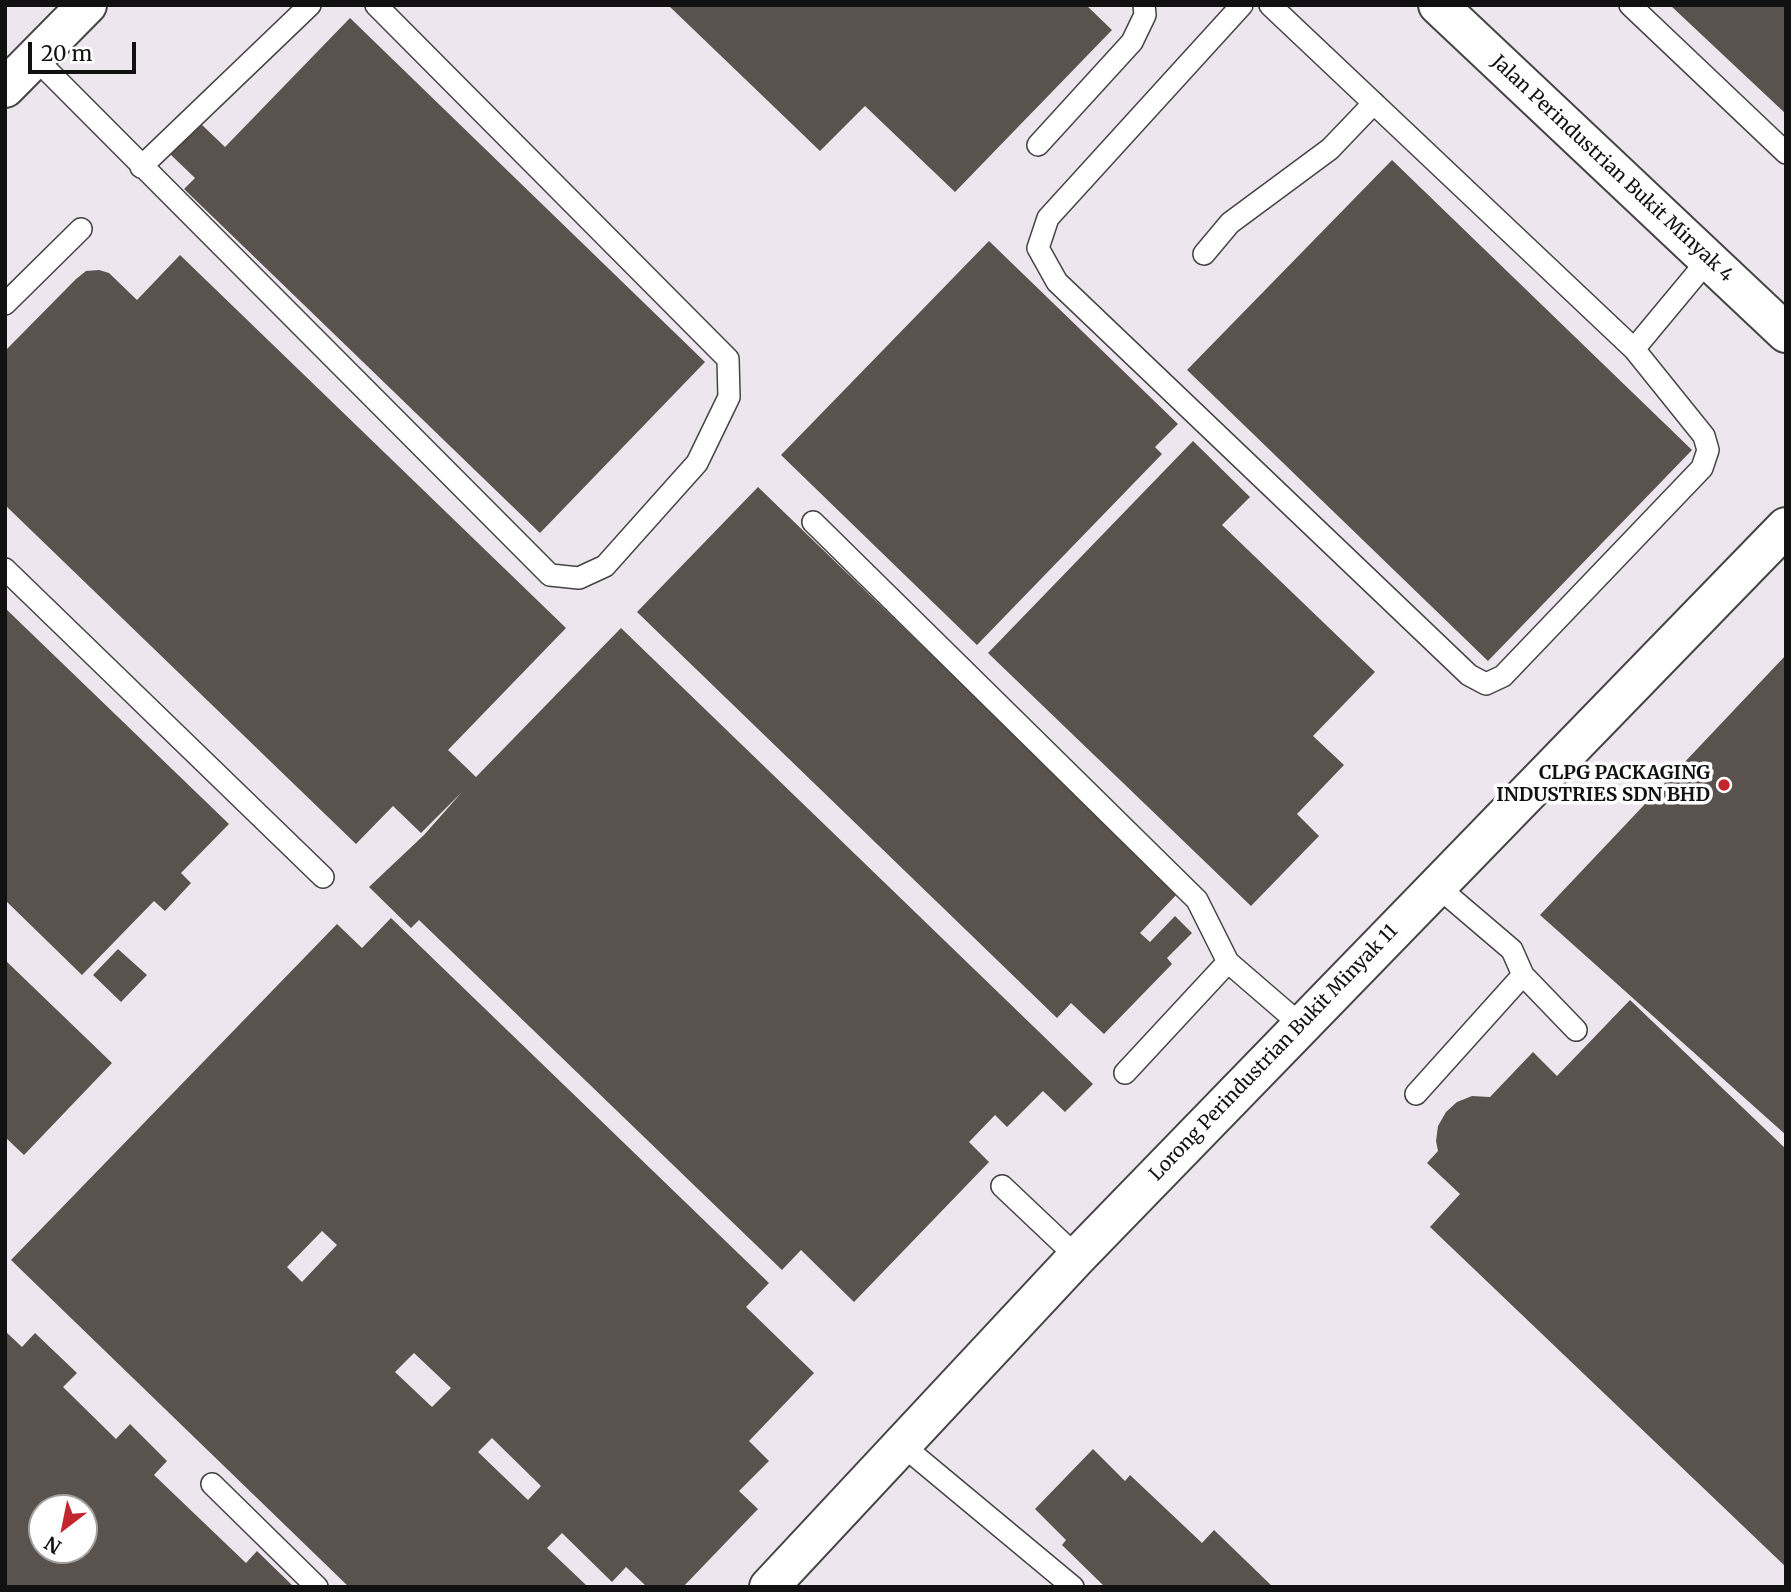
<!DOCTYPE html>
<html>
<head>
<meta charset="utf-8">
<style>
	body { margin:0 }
	#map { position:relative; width:1791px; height:1592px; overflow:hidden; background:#fffdf5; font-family:Merriweather,serif }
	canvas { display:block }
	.frame { position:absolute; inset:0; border:7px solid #111; pointer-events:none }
	.north { position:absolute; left:28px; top:1494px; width:70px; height:70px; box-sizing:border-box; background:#fff; border:2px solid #a0a0a0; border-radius:50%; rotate:212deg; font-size:19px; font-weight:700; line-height:28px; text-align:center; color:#111 }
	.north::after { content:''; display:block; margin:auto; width:24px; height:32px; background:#c4262e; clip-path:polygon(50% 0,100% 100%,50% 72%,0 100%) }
	.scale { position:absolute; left:28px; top:42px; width:108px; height:32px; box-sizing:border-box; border:4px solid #111; border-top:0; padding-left:9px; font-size:21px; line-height:24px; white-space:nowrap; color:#111; -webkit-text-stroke:5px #fff; paint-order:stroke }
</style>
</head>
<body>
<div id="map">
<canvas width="1791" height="1592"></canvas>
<div class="frame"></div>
<div class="north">N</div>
<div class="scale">20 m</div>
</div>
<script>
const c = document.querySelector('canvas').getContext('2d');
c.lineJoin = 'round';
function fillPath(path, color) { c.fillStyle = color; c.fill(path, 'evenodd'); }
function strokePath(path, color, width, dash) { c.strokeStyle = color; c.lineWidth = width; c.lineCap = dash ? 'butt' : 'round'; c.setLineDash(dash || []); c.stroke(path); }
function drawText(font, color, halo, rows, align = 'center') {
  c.font = font + ' Merriweather,serif'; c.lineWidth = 7; c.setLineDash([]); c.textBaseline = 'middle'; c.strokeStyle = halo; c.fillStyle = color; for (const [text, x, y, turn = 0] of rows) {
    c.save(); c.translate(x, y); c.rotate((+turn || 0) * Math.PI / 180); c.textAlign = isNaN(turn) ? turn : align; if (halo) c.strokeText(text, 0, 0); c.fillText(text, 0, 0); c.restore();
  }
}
const industrial = new Path2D(`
	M 5,5 L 1786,5 L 1786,1587 L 5,1587 ZM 42,1508 L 84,1508 L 84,1550 L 42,1550 Z`);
const building = new Path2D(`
	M 668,5 L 1086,5 L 1112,30 L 955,192 L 865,106 L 820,151 Z
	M 1670,5 L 1786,5 L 1786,114 Z
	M 350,18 L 705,362 L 540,533 L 184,189 L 195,178 L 170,154 L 200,123 L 225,147 Z
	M 1392,160 L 1692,450 L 1488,661 L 1187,370 Z
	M 989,241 L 1178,424 L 1155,447 L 1162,454 L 977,645 L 781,455 Z
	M 180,255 L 566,628 L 448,750 L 476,777 L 621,628 L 1093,1084 L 1065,1112 L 1043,1091 L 1007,1127 L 995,1115 L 969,1142 L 989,1162 L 854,1302 L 801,1250 L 782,1270 L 419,920 L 411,928 L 369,887 L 424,835 L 462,792 L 421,833 L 393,806 L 356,844 L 5,505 L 5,351 L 76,279 L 86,271 L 99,270 L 109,273 L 137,300 Z
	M 1193,441 L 1250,497 L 1222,525 L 1375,672 L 1313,736 L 1344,765 L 1297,814 L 1319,836 L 1251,906 L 988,653 Z
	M 758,487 L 1178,893 L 1140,933 L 1150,942 L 1175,916 L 1192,933 L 1167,958 L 1172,964 L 1104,1034 L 1071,1003 L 1057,1018 L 637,612 Z
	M 5,608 L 229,824 L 181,873 L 191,883 L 165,911 L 154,901 L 82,975 L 5,900 Z
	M 1786,655 L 1786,1135 L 1540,915 Z
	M 391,918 L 769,1283 L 746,1307 L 814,1373 L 749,1441 L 769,1461 L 739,1491 L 758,1509 L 683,1587 L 647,1587 L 626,1567 L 612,1582 L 562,1533 L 547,1548 L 586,1585 L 584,1587 L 349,1587 L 11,1260 L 337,924 L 362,948 ZM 322,1231 L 337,1245 L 302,1282 L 287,1267 ZM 414,1353 L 451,1388 L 432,1407 L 395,1372 ZM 492,1438 L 541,1486 L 528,1500 L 478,1452 Z
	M 118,949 L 147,975 L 121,1002 L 93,975 Z
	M 5,960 L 112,1063 L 24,1155 L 5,1137 Z
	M 1630,1000 L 1786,1149 L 1786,1567 L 1430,1227 L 1460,1194 L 1427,1163 L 1438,1151 L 1436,1141 L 1438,1126 L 1446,1112 L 1457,1102 L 1472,1096 L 1490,1097 L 1533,1052 L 1557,1076 Z
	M 5,1331 L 22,1347 L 35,1333 L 77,1373 L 63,1387 L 116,1439 L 130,1424 L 167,1461 L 154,1475 L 246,1563 L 257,1551 L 294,1587 L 5,1587 ZM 42,1508 L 84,1508 L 84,1550 L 42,1550 Z
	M 1093,1449 L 1125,1481 L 1130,1475 L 1202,1543 L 1214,1530 L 1273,1587 L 1105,1587 L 1062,1545 L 1066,1540 L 1035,1509 Z`);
const lane = new Path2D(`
	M 1242,5 L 1048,218 L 1038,248 L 1057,282 L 1469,675 L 1486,684 L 1503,676 L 1702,468 L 1708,450 L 1704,436 L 1634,349 L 1270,5
	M 1630,5 L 1786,153
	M 34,57 L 550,575 L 579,578 L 605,566 L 697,463 L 729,397 L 728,359 L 376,5
	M 1038,145 L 1132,42 L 1145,15 L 1144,5
	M 141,167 L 310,5
	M 1204,254 L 1230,223 L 1330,149 L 1374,103
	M 5,304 L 81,229
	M 1634,349 L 1708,260
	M 813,522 L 1197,900 L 1228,962 L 1301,1025
	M 5,569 L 323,877
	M 1437,886 L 1512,950 L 1523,975 L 1576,1030
	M 1125,1073 L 1228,962
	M 1416,1094 L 1523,975
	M 1002,1186 L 1077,1257
	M 901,1444 L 1073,1587
	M 212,1484 L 317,1587`);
const street = new Path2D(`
	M 1438,5 L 1786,333
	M 5,88 L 87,5
	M 769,1587 L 1077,1257 L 1786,527`);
const markers = [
	[1724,785,7,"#c4262e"]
];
const streetNames = [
	["Jalan Perindustrian Bukit Minyak 4",1612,169,43],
	["Lorong Perindustrian Bukit Minyak 11",1274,1053,-46]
];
const poiNames = [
	["CLPG PACKAGING",1710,774],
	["INDUSTRIES SDN BHD",1710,796]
];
fillPath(industrial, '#eee6ef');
fillPath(building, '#5a524d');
strokePath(lane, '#444', 24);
strokePath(street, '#444', 42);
strokePath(lane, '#fff', 21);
strokePath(street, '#fff', 38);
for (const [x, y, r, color] of markers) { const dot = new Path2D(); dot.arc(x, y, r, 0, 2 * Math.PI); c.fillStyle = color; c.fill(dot); strokePath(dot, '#fff', 2.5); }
drawText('19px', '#111', '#fff', streetNames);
drawText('bold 19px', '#111', '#fff', poiNames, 'right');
</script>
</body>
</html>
